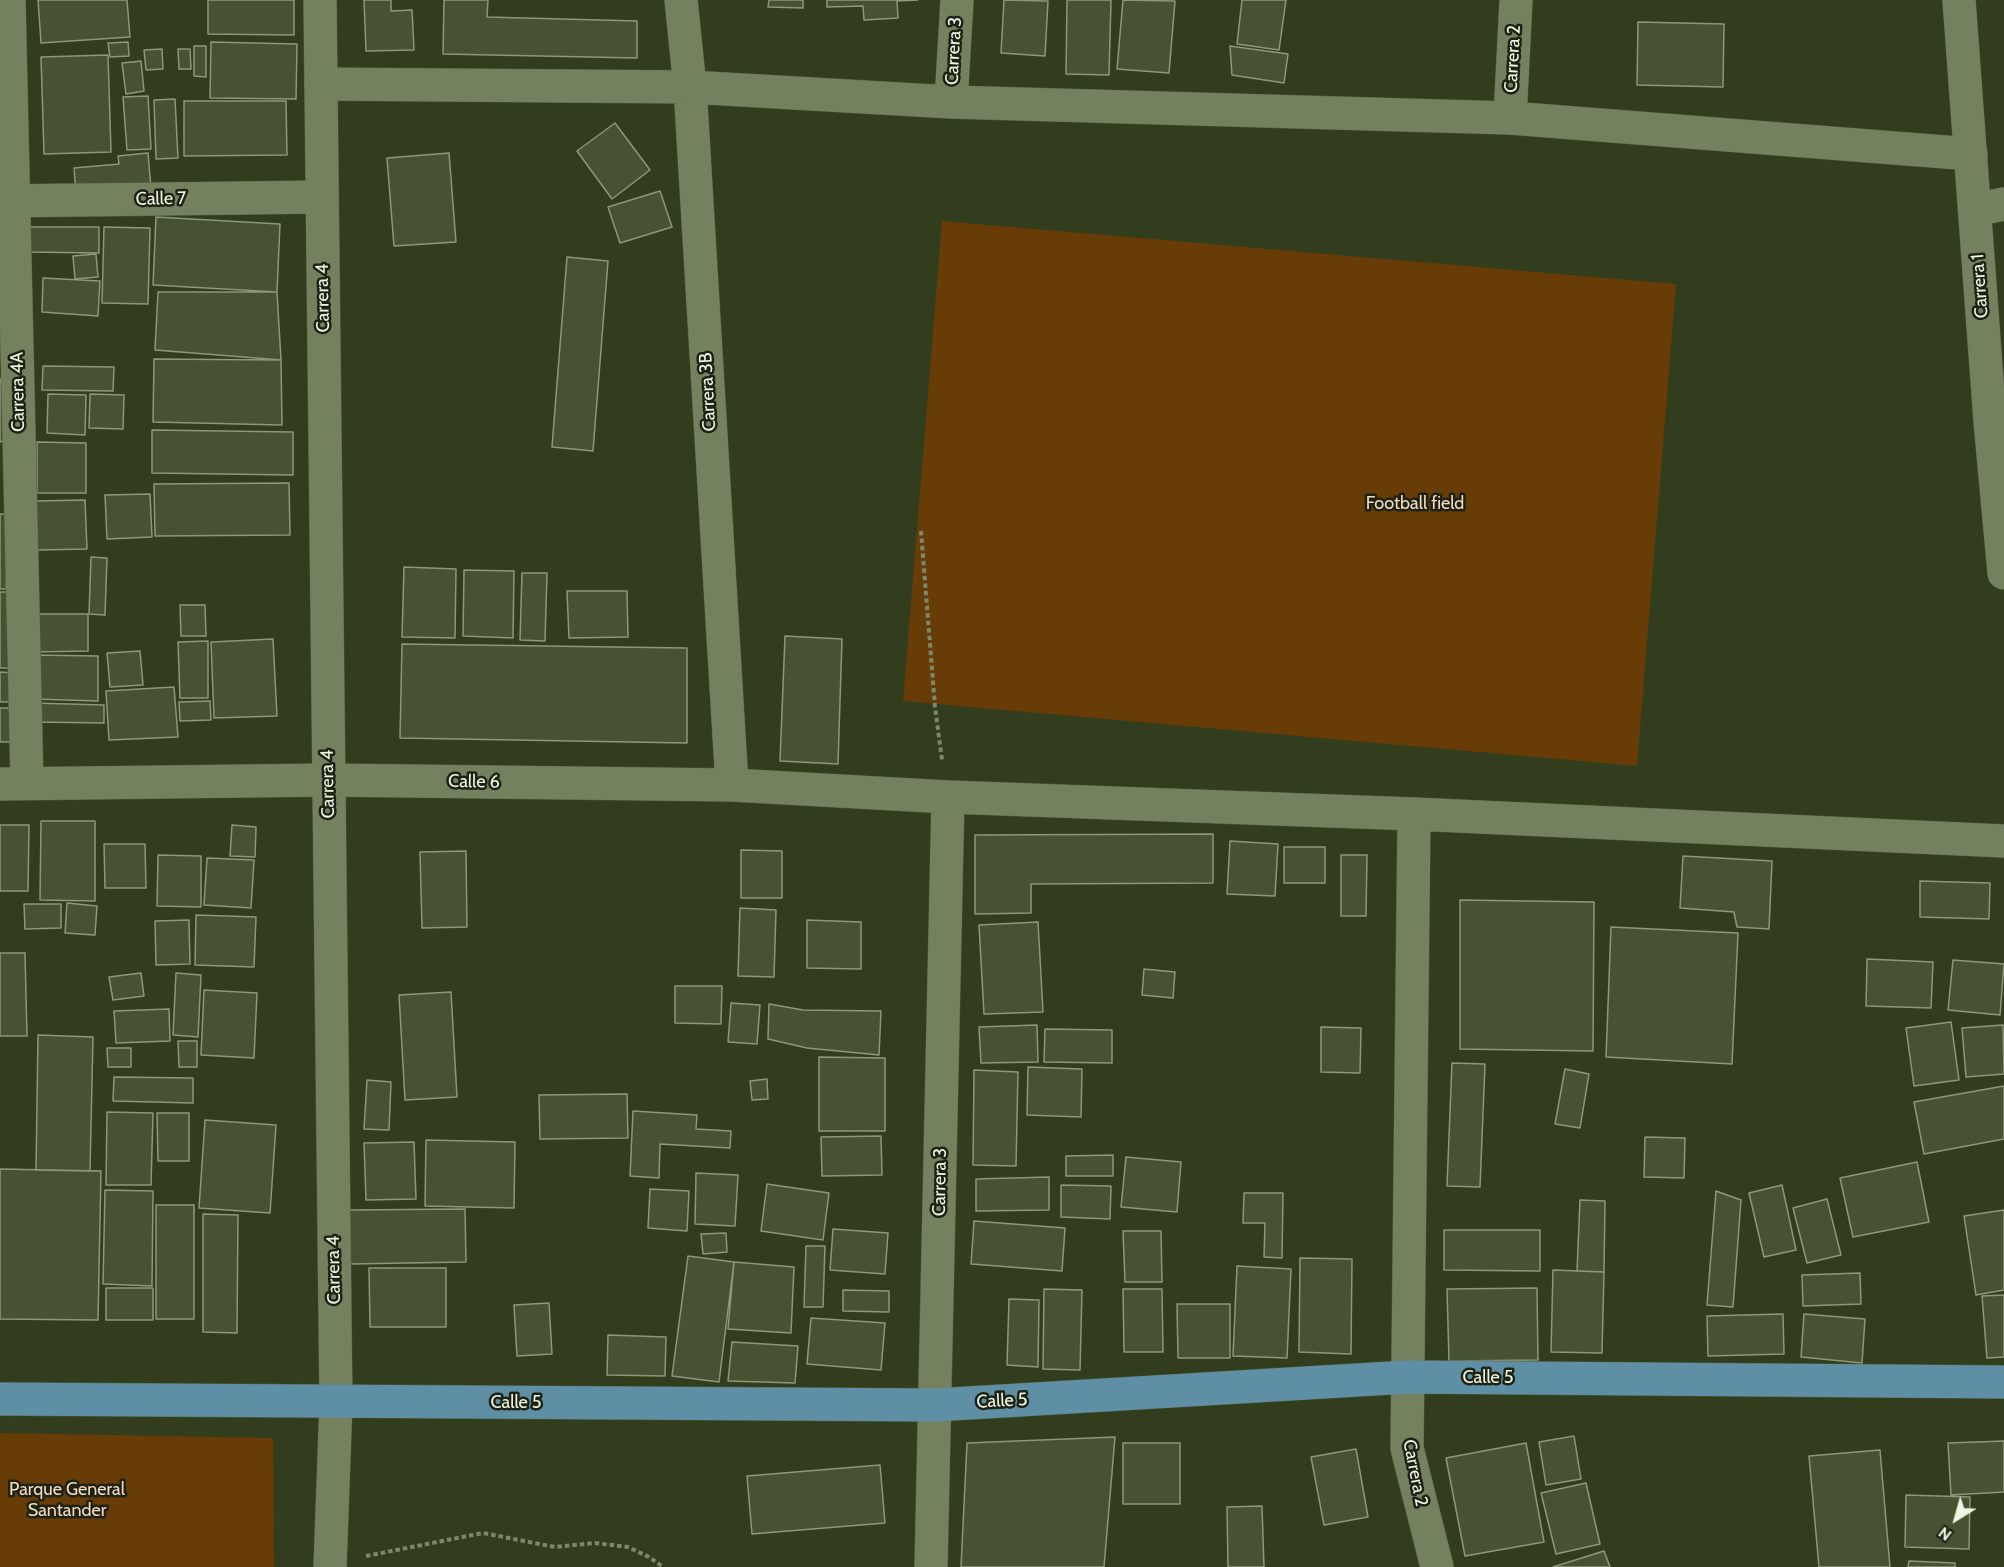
<!DOCTYPE html>
<html>
<head>
<meta charset="utf-8">
<style>
	body { margin:0 }
	#map { position:relative; width:2004px; height:1567px; overflow:hidden; background:#323d1e; font-family:Cabin,sans-serif }
	canvas { display:block }
	.north { position:absolute; left:1926px; top:1489px; width:60px; height:60px; -webkit-text-stroke:4px #1d2214; paint-order:stroke; rotate:217deg; font-size:16px; font-weight:700; line-height:24px; text-align:center; color:#eef6e3 }
	.north::after { content:''; display:block; margin:auto; width:21px; height:27px; background:#eef6e3; clip-path:polygon(50% 0,100% 100%,50% 72%,0 100%) }
</style>
</head>
<body>
<div id="map">
<canvas width="2004" height="1567"></canvas>
<div class="north">N</div>
</div>
<script>
const c = document.querySelector('canvas').getContext('2d');
c.lineJoin = 'round';
function fillPath(path, color) { c.fillStyle = color; c.fill(path, 'evenodd'); }
function strokePath(path, color, width, dash) { c.strokeStyle = color; c.lineWidth = width; c.lineCap = dash ? 'butt' : 'round'; c.setLineDash(dash || []); c.stroke(path); }
function drawText(font, color, halo, rows, align = 'center') {
  c.font = font + ' Cabin,sans-serif'; c.lineWidth = 5; c.setLineDash([]); c.textBaseline = 'middle'; c.strokeStyle = halo; c.fillStyle = color; for (const [text, x, y, turn = 0] of rows) {
    c.save(); c.translate(x, y); c.rotate((+turn || 0) * Math.PI / 180); c.textAlign = isNaN(turn) ? turn : align; if (halo) c.strokeText(text, 0, 0); c.fillText(text, 0, 0); c.restore();
  }
}
const green = new Path2D(`
	M 942,221 L 1676,284 L 1637,766 L 903,701 Z
	M 0,1433 L 273,1438 L 274,1567 L 0,1567 Z`);
const building = new Path2D(`
	M 38,0 L 127,0 L 130,37 L 41,43 Z
	M 208,0 L 294,0 L 294,35 L 208,34 Z
	M 364,0 L 391,0 L 391,11 L 412,10 L 414,50 L 366,51 Z
	M 444,0 L 488,0 L 487,17 L 637,21 L 637,58 L 443,54 Z
	M 769,0 L 803,0 L 803,8 L 768,7 Z
	M 827,0 L 918,0 L 897,1 L 898,18 L 864,20 L 863,6 L 827,7 Z
	M 1004,0 L 1048,1 L 1045,56 L 1001,53 Z
	M 1067,0 L 1111,0 L 1109,75 L 1066,74 Z
	M 1123,0 L 1175,1 L 1169,73 L 1117,69 Z
	M 1242,0 L 1286,0 L 1279,50 L 1237,44 Z
	M 1638,22 L 1724,24 L 1723,87 L 1637,85 Z
	M 128,42 L 129,56 L 110,57 L 108,43 Z
	M 211,42 L 297,44 L 296,99 L 210,98 Z
	M 194,46 L 206,46 L 206,77 L 194,76 Z
	M 1230,46 L 1288,54 L 1284,83 L 1232,75 Z
	M 162,49 L 163,69 L 146,70 L 144,50 Z
	M 178,49 L 190,49 L 191,69 L 179,69 Z
	M 108,55 L 111,152 L 44,154 L 41,57 Z
	M 141,61 L 144,91 L 126,94 L 122,63 Z
	M 148,96 L 151,149 L 127,150 L 123,97 Z
	M 175,99 L 178,158 L 156,159 L 154,100 Z
	M 184,101 L 286,101 L 287,155 L 184,156 Z
	M 615,123 L 650,170 L 612,199 L 577,151 Z
	M 148,153 L 151,188 L 76,194 L 74,168 L 119,164 L 118,156 Z
	M 449,153 L 456,242 L 394,246 L 387,158 Z
	M 660,191 L 672,227 L 620,243 L 608,207 Z
	M 156,217 L 280,224 L 277,292 L 153,285 Z
	M 26,227 L 99,227 L 99,253 L 26,252 Z
	M 104,227 L 150,228 L 148,304 L 102,303 Z
	M 96,254 L 98,277 L 75,279 L 73,256 Z
	M 567,257 L 608,261 L 593,451 L 552,447 Z
	M 43,278 L 100,281 L 98,316 L 42,312 Z
	M 158,292 L 277,292 L 281,360 L 155,350 Z
	M 154,359 L 281,360 L 282,425 L 153,422 Z
	M 43,366 L 114,367 L 113,391 L 42,390 Z
	M 0,378 L 17,437 L 0,442 Z
	M 48,394 L 86,395 L 85,435 L 47,433 Z
	M 90,394 L 124,395 L 123,429 L 89,428 Z
	M 152,430 L 293,432 L 293,475 L 152,473 Z
	M 37,442 L 86,443 L 86,493 L 37,493 Z
	M 289,483 L 290,535 L 155,536 L 154,484 Z
	M 150,494 L 152,537 L 107,539 L 105,495 Z
	M 85,500 L 87,549 L 37,550 L 36,501 Z
	M 0,514 L 7,514 L 6,589 L 0,589 Z
	M 91,557 L 107,558 L 105,615 L 89,614 Z
	M 404,567 L 456,569 L 455,638 L 402,637 Z
	M 464,570 L 514,571 L 513,638 L 463,636 Z
	M 522,573 L 547,573 L 545,641 L 520,640 Z
	M 567,591 L 627,591 L 628,637 L 569,638 Z
	M 0,592 L 14,592 L 16,668 L 0,668 Z
	M 180,605 L 205,605 L 206,636 L 181,636 Z
	M 35,614 L 88,614 L 88,651 L 35,652 Z
	M 785,636 L 842,639 L 838,764 L 780,761 Z
	M 273,639 L 277,716 L 214,718 L 211,642 Z
	M 208,641 L 208,698 L 180,698 L 178,642 Z
	M 402,644 L 687,648 L 687,743 L 400,738 Z
	M 140,651 L 143,685 L 110,687 L 107,653 Z
	M 33,655 L 98,656 L 98,701 L 33,699 Z
	M 0,672 L 15,673 L 15,702 L 0,702 Z
	M 174,687 L 178,737 L 109,740 L 106,691 Z
	M 210,701 L 211,720 L 180,721 L 179,702 Z
	M 34,703 L 104,705 L 104,723 L 34,722 Z
	M 0,708 L 16,708 L 16,742 L 0,742 Z
	M 41,821 L 95,821 L 95,901 L 40,900 Z
	M 0,825 L 29,825 L 28,891 L 0,891 Z
	M 232,825 L 256,827 L 255,857 L 230,856 Z
	M 1213,834 L 1213,883 L 1031,884 L 1031,913 L 975,914 L 975,835 Z
	M 1230,841 L 1278,844 L 1275,896 L 1227,894 Z
	M 104,844 L 145,844 L 146,888 L 105,888 Z
	M 1284,847 L 1325,847 L 1325,883 L 1284,883 Z
	M 741,850 L 782,851 L 782,898 L 741,898 Z
	M 466,851 L 467,927 L 422,928 L 420,852 Z
	M 158,855 L 201,856 L 201,907 L 157,906 Z
	M 1341,855 L 1367,855 L 1366,916 L 1341,916 Z
	M 1683,856 L 1772,861 L 1769,929 L 1737,927 L 1734,912 L 1680,908 Z
	M 207,858 L 254,860 L 251,908 L 204,905 Z
	M 1920,881 L 1990,883 L 1989,919 L 1920,917 Z
	M 1460,900 L 1594,902 L 1593,1051 L 1460,1049 Z
	M 67,903 L 97,906 L 95,935 L 65,933 Z
	M 24,904 L 61,904 L 61,928 L 25,929 Z
	M 740,908 L 776,910 L 774,977 L 738,976 Z
	M 196,915 L 256,917 L 254,967 L 195,965 Z
	M 189,920 L 190,964 L 156,965 L 155,921 Z
	M 807,920 L 861,922 L 861,969 L 807,968 Z
	M 1038,922 L 1043,1012 L 984,1014 L 979,925 Z
	M 1611,927 L 1738,933 L 1732,1064 L 1606,1057 Z
	M 0,953 L 25,953 L 27,1036 L 0,1036 Z
	M 1867,959 L 1933,962 L 1931,1008 L 1866,1006 Z
	M 1953,960 L 2004,964 L 2000,1015 L 1948,1010 Z
	M 1144,969 L 1175,972 L 1173,998 L 1142,995 Z
	M 141,973 L 144,996 L 113,1000 L 109,977 Z
	M 176,973 L 201,975 L 198,1037 L 173,1035 Z
	M 675,986 L 722,986 L 721,1024 L 675,1023 Z
	M 204,990 L 257,993 L 254,1058 L 201,1055 Z
	M 451,992 L 457,1097 L 405,1100 L 399,995 Z
	M 731,1003 L 760,1005 L 757,1044 L 728,1042 Z
	M 769,1004 L 803,1010 L 881,1011 L 879,1055 L 807,1048 L 768,1039 Z
	M 169,1009 L 170,1041 L 116,1043 L 114,1011 Z
	M 1951,1022 L 1959,1080 L 1914,1086 L 1906,1028 Z
	M 1037,1025 L 1038,1062 L 981,1063 L 979,1027 Z
	M 2003,1025 L 2004,1074 L 1966,1077 L 1962,1028 Z
	M 1321,1027 L 1361,1028 L 1360,1073 L 1321,1072 Z
	M 1045,1029 L 1112,1030 L 1112,1063 L 1044,1062 Z
	M 38,1035 L 93,1037 L 90,1171 L 36,1170 Z
	M 178,1041 L 197,1041 L 197,1067 L 179,1067 Z
	M 107,1048 L 131,1048 L 131,1067 L 108,1067 Z
	M 819,1057 L 885,1058 L 885,1131 L 819,1131 Z
	M 1452,1063 L 1485,1064 L 1480,1187 L 1447,1186 Z
	M 1028,1067 L 1082,1069 L 1081,1117 L 1027,1115 Z
	M 1565,1069 L 1589,1074 L 1580,1128 L 1555,1124 Z
	M 974,1070 L 1018,1072 L 1016,1166 L 973,1165 Z
	M 114,1077 L 193,1078 L 193,1103 L 113,1101 Z
	M 767,1079 L 768,1099 L 752,1100 L 750,1081 Z
	M 367,1080 L 391,1082 L 389,1130 L 364,1129 Z
	M 2004,1086 L 2004,1139 L 1924,1154 L 1914,1102 Z
	M 627,1094 L 628,1138 L 540,1139 L 539,1095 Z
	M 633,1111 L 697,1115 L 696,1129 L 731,1131 L 730,1148 L 660,1144 L 659,1178 L 630,1176 Z
	M 107,1112 L 153,1113 L 151,1185 L 106,1185 Z
	M 157,1113 L 189,1113 L 189,1161 L 158,1161 Z
	M 205,1120 L 276,1125 L 270,1213 L 199,1208 Z
	M 881,1136 L 882,1175 L 822,1176 L 821,1137 Z
	M 1645,1137 L 1685,1138 L 1684,1178 L 1644,1177 Z
	M 426,1140 L 515,1142 L 514,1208 L 425,1206 Z
	M 414,1142 L 416,1199 L 366,1200 L 364,1143 Z
	M 1113,1155 L 1113,1176 L 1066,1176 L 1066,1156 Z
	M 1126,1157 L 1181,1162 L 1177,1212 L 1121,1207 Z
	M 1917,1162 L 1929,1222 L 1853,1237 L 1840,1178 Z
	M 0,1169 L 101,1171 L 98,1320 L 0,1319 Z
	M 696,1173 L 738,1175 L 735,1226 L 695,1224 Z
	M 1049,1177 L 1049,1210 L 976,1211 L 976,1179 Z
	M 767,1184 L 829,1193 L 823,1240 L 761,1231 Z
	M 1061,1185 L 1111,1186 L 1110,1219 L 1061,1217 Z
	M 1782,1185 L 1796,1250 L 1764,1257 L 1749,1193 Z
	M 650,1189 L 689,1191 L 687,1231 L 648,1228 Z
	M 105,1190 L 153,1191 L 152,1286 L 103,1284 Z
	M 1716,1191 L 1741,1200 L 1733,1307 L 1707,1305 Z
	M 1244,1193 L 1283,1193 L 1282,1258 L 1264,1257 L 1265,1223 L 1243,1223 Z
	M 1827,1199 L 1841,1255 L 1807,1263 L 1793,1208 Z
	M 1580,1200 L 1605,1201 L 1604,1272 L 1577,1271 Z
	M 156,1205 L 194,1205 L 194,1319 L 156,1319 Z
	M 465,1209 L 466,1262 L 349,1264 L 348,1210 Z
	M 2004,1210 L 2004,1290 L 1976,1295 L 1964,1216 Z
	M 203,1214 L 238,1215 L 237,1333 L 203,1332 Z
	M 974,1221 L 1065,1228 L 1062,1271 L 971,1264 Z
	M 833,1229 L 888,1233 L 885,1274 L 830,1270 Z
	M 1444,1230 L 1540,1230 L 1540,1271 L 1444,1270 Z
	M 1123,1231 L 1161,1231 L 1162,1282 L 1125,1282 Z
	M 726,1233 L 727,1252 L 703,1254 L 701,1234 Z
	M 806,1246 L 825,1246 L 823,1307 L 804,1307 Z
	M 688,1256 L 734,1262 L 719,1382 L 672,1376 Z
	M 1300,1258 L 1352,1259 L 1351,1354 L 1299,1352 Z
	M 734,1262 L 794,1267 L 791,1333 L 728,1329 Z
	M 1237,1266 L 1291,1269 L 1287,1358 L 1233,1356 Z
	M 369,1268 L 446,1268 L 446,1327 L 370,1327 Z
	M 1553,1270 L 1604,1272 L 1602,1353 L 1551,1352 Z
	M 1860,1273 L 1861,1304 L 1803,1306 L 1802,1275 Z
	M 106,1288 L 153,1288 L 153,1320 L 106,1320 Z
	M 1537,1288 L 1538,1360 L 1449,1361 L 1447,1289 Z
	M 1044,1289 L 1082,1290 L 1080,1370 L 1043,1369 Z
	M 1123,1289 L 1162,1289 L 1163,1352 L 1124,1352 Z
	M 843,1290 L 889,1291 L 889,1312 L 843,1311 Z
	M 2004,1295 L 2004,1357 L 1987,1358 L 1982,1296 Z
	M 1009,1299 L 1039,1300 L 1038,1367 L 1007,1365 Z
	M 549,1303 L 552,1354 L 517,1356 L 514,1305 Z
	M 1177,1304 L 1230,1304 L 1230,1358 L 1178,1358 Z
	M 1783,1314 L 1784,1354 L 1708,1356 L 1707,1316 Z
	M 1804,1314 L 1865,1319 L 1862,1363 L 1801,1357 Z
	M 811,1318 L 885,1323 L 881,1370 L 807,1364 Z
	M 608,1335 L 666,1337 L 665,1376 L 607,1375 Z
	M 732,1342 L 798,1346 L 795,1383 L 728,1381 Z
	M 1574,1436 L 1581,1479 L 1546,1485 L 1539,1442 Z
	M 1115,1437 L 1104,1567 L 961,1567 L 967,1443 Z
	M 2004,1441 L 2004,1492 L 1951,1495 L 1948,1443 Z
	M 1123,1443 L 1180,1443 L 1180,1504 L 1123,1504 Z
	M 1526,1443 L 1544,1542 L 1465,1556 L 1446,1458 Z
	M 1356,1449 L 1368,1517 L 1324,1525 L 1311,1457 Z
	M 1880,1450 L 1890,1567 L 1819,1567 L 1809,1456 Z
	M 880,1465 L 885,1523 L 752,1534 L 747,1476 Z
	M 1586,1483 L 1600,1544 L 1556,1554 L 1541,1493 Z
	M 1906,1495 L 1970,1497 L 1969,1549 L 1905,1547 Z
	M 1262,1506 L 1264,1567 L 1228,1567 L 1227,1507 Z
	M 1604,1551 L 1610,1567 L 1553,1567 Z
	M 1909,1561 L 1955,1563 L 1955,1567 L 1908,1567 Z`);
const path = new Path2D(`
	M 921,531 L 935,707 L 942,760
	M 366,1556 L 483,1533 L 555,1547 L 595,1543 L 628,1547 L 649,1557 L 663,1567`);
const minor = new Path2D(`
	M 9,0 L 27,783
	M 681,0 L 690,87 L 732,785
	M 321,84 L 690,87 L 951,102 L 1510,118 L 1971,154
	M 951,102 L 957,0
	M 1510,118 L 1516,0
	M 0,201 L 322,197
	M 1975,210 L 2004,204
	M 0,784 L 328,780 L 732,785 L 948,797 L 1414,814 L 2004,841
	M 1414,814 L 1407,1448 L 1437,1567
	M 330,1567 L 336,1403
	M 931,1567 L 948,797`);
const tertiary = new Path2D(`
	M 320,0 L 336,1403
	M 1959,0 L 1990,421 L 2004,573`);
const primary = new Path2D(`
	M 0,1399 L 935,1405 L 1408,1377 L 2004,1382`);
const streetNames = [
	["Carrera 3",954,51,-87],
	["Carrera 2",1513,59,-87],
	["Calle 7",161,199,-1],
	["Carrera 1",1980,286,-94],
	["Carrera 4",323,298,-91],
	["Carrera 4A",18,392,-91],
	["Carrera 3B",708,392,-93],
	["Calle 6",474,782,1],
	["Carrera 4",328,784,-91],
	["Carrera 3",940,1182,-89],
	["Carrera 4",334,1270,-91],
	["Calle 5",1488,1378],
	["Calle 5",1002,1401,-3],
	["Calle 5",516,1403],
	["Carrera 2",1415,1473,79]
];
const parkNames = [
	["Football field",1415,504],
	["Parque General",67,1490],
	["Santander",67,1511]
];
fillPath(green, '#673c07');
fillPath(building, '#475233');
strokePath(building, '#8c9977', 1.5);
strokePath(minor, '#515b3f', 34);
strokePath(tertiary, '#515b3f', 34);
strokePath(primary, '#515b3f', 34);
strokePath(path, '#7d876c', 4, [4.5, 3]);
strokePath(minor, '#74815f', 33);
strokePath(tertiary, '#74815f', 33);
strokePath(primary, '#5f8fa4', 33);
drawText('18px', '#eef6e3', '#1d2214', streetNames);
drawText('18px', '#f5d9bf', '#1d2214', parkNames);
</script>
</body>
</html>
